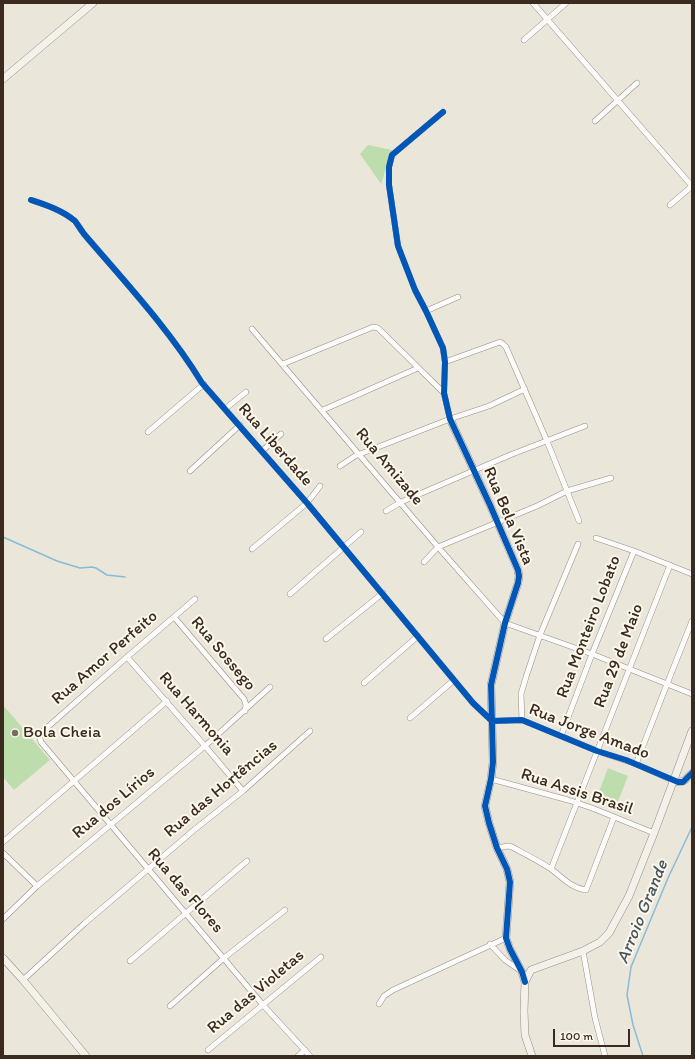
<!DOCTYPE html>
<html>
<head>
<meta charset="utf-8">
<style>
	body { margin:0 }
	#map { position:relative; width:695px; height:1059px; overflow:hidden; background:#ebe6da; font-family:Itim,sans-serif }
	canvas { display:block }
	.frame { position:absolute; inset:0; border:4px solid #3b2a1e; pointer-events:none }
	.scale { position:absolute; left:553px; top:1029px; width:77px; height:18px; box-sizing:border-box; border:2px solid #3b2a1e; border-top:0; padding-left:5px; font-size:12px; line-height:14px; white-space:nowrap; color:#3b2a1e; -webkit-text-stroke:3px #fbf7ec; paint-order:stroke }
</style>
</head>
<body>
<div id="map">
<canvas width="695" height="1059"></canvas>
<div class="frame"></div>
<div class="scale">100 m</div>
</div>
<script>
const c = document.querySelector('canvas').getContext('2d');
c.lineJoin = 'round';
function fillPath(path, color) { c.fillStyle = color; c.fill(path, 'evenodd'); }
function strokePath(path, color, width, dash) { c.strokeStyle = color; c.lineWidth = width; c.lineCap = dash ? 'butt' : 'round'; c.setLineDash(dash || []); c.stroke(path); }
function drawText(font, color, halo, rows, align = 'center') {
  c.font = font + ' Itim,sans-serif'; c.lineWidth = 4; c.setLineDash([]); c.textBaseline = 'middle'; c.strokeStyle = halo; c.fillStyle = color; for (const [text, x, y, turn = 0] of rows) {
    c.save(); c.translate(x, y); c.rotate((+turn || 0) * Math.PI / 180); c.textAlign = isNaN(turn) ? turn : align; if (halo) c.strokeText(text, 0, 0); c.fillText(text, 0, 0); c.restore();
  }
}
const green = new Path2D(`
	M 368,145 L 392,150 L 381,184 L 360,154 Z
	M 3,705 L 50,760 L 14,790 L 3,777 Z
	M 608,768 L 628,776 L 615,809 L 595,802 Z`);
const stream = new Path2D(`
	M 3,537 L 57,561 L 80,568 L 92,567 L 96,568 L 107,575 L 125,577
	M 643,1056 L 633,1025 L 627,995 L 631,967 L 668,878 L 692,827`);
const street = new Path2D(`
	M 533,3 L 692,186
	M 524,40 L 566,3
	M 443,112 L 392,155 L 389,167 L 389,185 L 398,246 L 415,290 L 426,311 L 443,348 L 445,362 L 444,393 L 450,419
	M 595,121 L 637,83
	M 31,200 C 46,205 62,210 75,221 C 78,225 81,230 84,234 C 125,282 169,329 202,383 L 307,503 L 473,703 L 492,721 L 522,720 L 597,751 L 636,764 L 674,781
	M 670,205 L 692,186
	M 426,311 L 458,297
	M 252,329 L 438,547 L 505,623 L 592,654 L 692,694
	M 445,362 L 500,342 L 503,344 L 506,347 L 547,441 L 579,521
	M 283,364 L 373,327 L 378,328 L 382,332 L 444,393
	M 225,409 L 246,392
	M 323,410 L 418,368
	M 148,432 L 204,384
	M 262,451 L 281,434
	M 340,466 L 355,456 L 450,419 L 489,406 L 525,389
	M 190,471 L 240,425
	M 386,511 L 401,502 L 510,455 L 585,426
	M 596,538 L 634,551 L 692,574
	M 252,549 L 307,503 L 320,486
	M 424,562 L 438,547 L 537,506 L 567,491 L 611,478
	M 290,594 L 361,532
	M 195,599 L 127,657 L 42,732 L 39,736 L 41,742 L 263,1005 L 310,1056
	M 174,617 L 244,699 L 246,705 L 245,711
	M 326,639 L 383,593
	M 127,657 L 205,746 L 243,791
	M 364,683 L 418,636
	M 410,718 L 454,680
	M 522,720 L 521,694 L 526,677 L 540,635 L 578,544
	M 561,736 L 592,654 L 634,551
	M 636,764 L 667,684 L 692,621
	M 491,779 L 568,800 L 592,808 L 654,833
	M 3,842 L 167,701
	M 497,848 L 508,846 L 512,847 C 525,854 539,861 551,869 C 562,877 571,888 586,890 L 614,817
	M 3,853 L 37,886
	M 551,869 L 670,565
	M 3,919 L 37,886 L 205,746 L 270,687
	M 490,944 L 505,960 L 521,971
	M 583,951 L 595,1018 L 605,1056
	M 130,961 L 247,861
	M 23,980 L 85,923 L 194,830 L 243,791 L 310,731
	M 379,1004 L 384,996 L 393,990 L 506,938
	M 170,1006 L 224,958 L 285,910
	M 208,1050 L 321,957
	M 298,1056 L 305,1050`);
const secondary = new Path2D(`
	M 3,79 L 93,3
	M 450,419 L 490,505 L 518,570 L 519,576 L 518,583 L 505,623 L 491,685 L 493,762 L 491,779 L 485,806 L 489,823 L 497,848 L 507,869 L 510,882 L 506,938 L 510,949 L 522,972 L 525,982 L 524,1011 L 525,1035 L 532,1056
	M 674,781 C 684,784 686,779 692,773
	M 3,958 L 23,980 L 86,1056
	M 525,982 L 531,970 L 583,951 L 600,942 L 609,933 L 629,896 L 654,833 L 692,731`);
const cycleway = new Path2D(`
	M 443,112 L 392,155 L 389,167 L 389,185 L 398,246 L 415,290 L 426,311 L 443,348 L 445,362 L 444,393 L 450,419 L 490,505 L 518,570 L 519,576 L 518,583 L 505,623 L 491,685 L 493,762 L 491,779 L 485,806 L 489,823 L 497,848 L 507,869 L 510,882 L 506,938 L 510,949 L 522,972 L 525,982
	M 31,200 C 46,205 62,210 75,221 C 78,225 81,230 84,234 C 125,282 169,329 202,383 L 307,503 L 473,703 L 492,721 L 522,720 L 597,751 L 626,760 L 678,782 L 683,782 L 692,773`);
const markers = [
	[15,733,4,"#796c60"]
];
const streetNames = [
	["Rua Liberdade",275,445,49],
	["Rua Amizade",389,467,50],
	["Rua Bela Vista",508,516,67],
	["Rua Monteiro Lobato",589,627,-69],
	["Rua Sossego",223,654,50],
	["Rua 29 de Maio",619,656,-69],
	["Rua Amor Perfeito",105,658,-41],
	["Rua Harmonia",196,714,49],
	["Rua Jorge Amado",589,732,21],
	["Rua das Hortências",221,789,-40],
	["Rua Assis Brasil",577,792,18],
	["Rua dos Lírios",114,803,-40],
	["Rua das Flores",185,891,49],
	["Rua das Violetas",256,992,-40]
];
const poiNames = [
	["Bola Cheia",23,733]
];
const waterNames = [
	["Arroio Grande",643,912,-68]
];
fillPath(green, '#beddad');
strokePath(stream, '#88bbd7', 1.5);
strokePath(street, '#948f87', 6);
strokePath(secondary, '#948f87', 8);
strokePath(street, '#fcfbf9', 5);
strokePath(secondary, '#f4f1eb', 7);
strokePath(cycleway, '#0057b8', 6);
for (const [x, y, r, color] of markers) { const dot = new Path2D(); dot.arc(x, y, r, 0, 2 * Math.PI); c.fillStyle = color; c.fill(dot); strokePath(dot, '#fbf7ec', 1.5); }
drawText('17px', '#3b2a1e', '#fbf7ec', streetNames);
drawText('17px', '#3b2a1e', '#fbf7ec', poiNames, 'left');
drawText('italic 18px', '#47565e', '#fbf7ec', waterNames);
</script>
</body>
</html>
